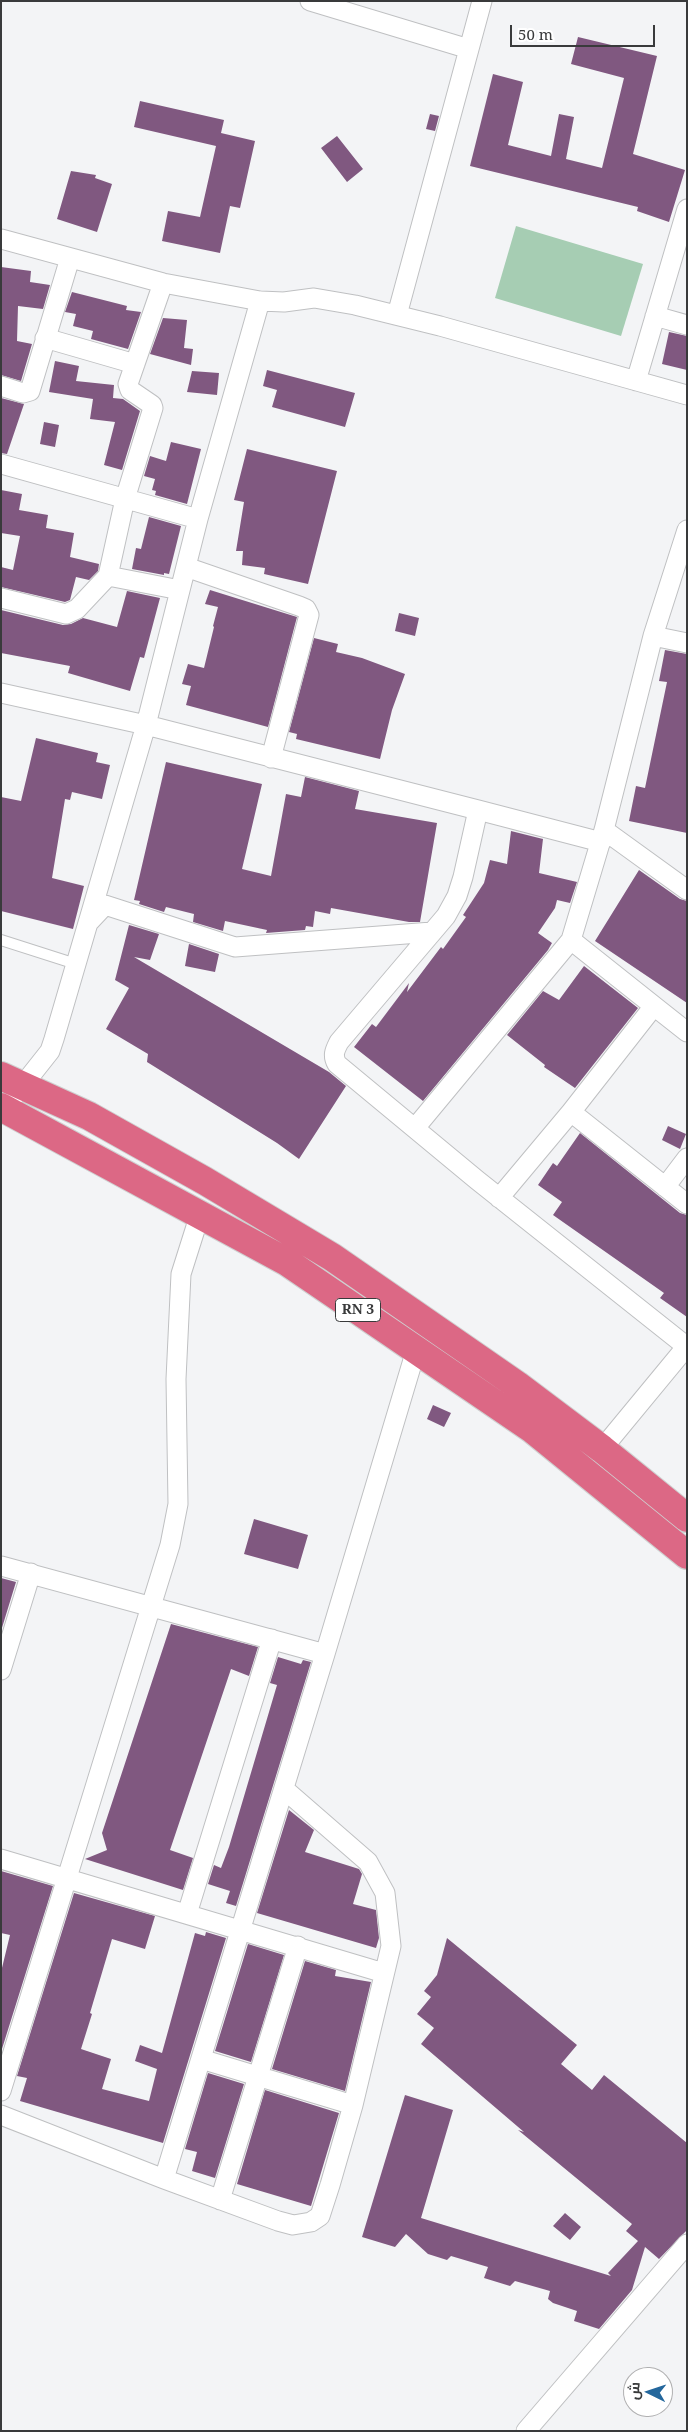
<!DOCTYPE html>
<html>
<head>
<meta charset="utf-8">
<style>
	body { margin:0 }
	#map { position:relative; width:688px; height:2432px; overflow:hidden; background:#f3f4f6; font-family:"Noto Serif",Cairo,serif }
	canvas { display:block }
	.frame { position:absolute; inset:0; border:2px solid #393a3b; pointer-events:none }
	.north { position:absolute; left:623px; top:2367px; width:50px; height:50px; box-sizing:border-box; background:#fff; border:1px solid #b0b0b1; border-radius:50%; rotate:274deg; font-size:14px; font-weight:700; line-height:20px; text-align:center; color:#393a3b }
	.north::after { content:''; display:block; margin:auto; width:18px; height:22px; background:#24679c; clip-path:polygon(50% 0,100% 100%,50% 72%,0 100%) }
	.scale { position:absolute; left:510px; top:25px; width:145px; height:22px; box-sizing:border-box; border:2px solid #393a3b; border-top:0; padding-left:6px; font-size:15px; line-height:18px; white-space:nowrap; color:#393a3b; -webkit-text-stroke:4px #fff; paint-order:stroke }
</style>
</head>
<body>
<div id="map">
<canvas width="688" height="2432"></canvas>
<div class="frame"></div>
<div class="north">ش</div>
<div class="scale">50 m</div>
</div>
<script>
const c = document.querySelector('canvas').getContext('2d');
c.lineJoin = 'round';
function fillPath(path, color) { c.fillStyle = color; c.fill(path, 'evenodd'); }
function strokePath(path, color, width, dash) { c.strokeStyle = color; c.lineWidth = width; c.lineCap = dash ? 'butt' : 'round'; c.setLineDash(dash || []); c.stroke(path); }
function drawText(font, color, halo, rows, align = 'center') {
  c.font = font + ' "Noto Serif",serif'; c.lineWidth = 5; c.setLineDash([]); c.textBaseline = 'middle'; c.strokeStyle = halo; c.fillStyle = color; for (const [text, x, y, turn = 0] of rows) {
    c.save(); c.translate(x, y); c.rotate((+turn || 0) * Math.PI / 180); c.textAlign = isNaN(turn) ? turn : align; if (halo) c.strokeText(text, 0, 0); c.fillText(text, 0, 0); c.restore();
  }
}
const green = new Path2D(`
	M 516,226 L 643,264 L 621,336 L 495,298 Z`);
const building = new Path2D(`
	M 578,37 L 657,56 L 633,154 L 685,170 L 669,222 L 637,211 L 638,207 L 470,166 L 493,74 L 523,82 L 508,145 L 551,156 L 559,114 L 574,117 L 566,159 L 602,168 L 624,78 L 571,64 Z
	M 140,101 L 224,120 L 221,133 L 255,141 L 240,208 L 230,206 L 220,253 L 162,241 L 168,211 L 200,217 L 216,146 L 134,127 Z
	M 430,114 L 439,116 L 435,131 L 426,129 Z
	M 337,136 L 363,169 L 347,182 L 321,148 Z
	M 71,171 L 96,175 L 95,178 L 112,184 L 97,232 L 57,219 Z
	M 1,267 L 31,271 L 30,282 L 50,285 L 43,309 L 18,306 L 17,341 L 32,344 L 21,381 L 1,375 Z
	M 72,292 L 127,306 L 126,310 L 141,312 L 128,349 L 91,339 L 93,331 L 73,326 L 76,314 L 65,312 Z
	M 163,318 L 187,320 L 184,348 L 193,349 L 191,365 L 150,354 Z
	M 669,332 L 687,336 L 687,370 L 662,364 Z
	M 55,361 L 79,366 L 76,381 L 114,385 L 113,398 L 123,399 L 140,411 L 122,470 L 104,465 L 115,422 L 90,419 L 93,399 L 49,392 Z
	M 267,370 L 355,393 L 345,427 L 272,407 L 277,390 L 263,386 Z
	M 192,371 L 219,373 L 217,395 L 187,392 Z
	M 1,398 L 24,404 L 7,454 L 1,453 Z
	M 44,422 L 59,425 L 55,447 L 40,444 Z
	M 171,442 L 201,449 L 187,504 L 155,495 L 156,491 L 152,490 L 155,479 L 144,476 L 150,456 L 166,461 Z
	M 247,449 L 337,471 L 308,584 L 264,574 L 265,568 L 242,565 L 243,551 L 236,551 L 244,502 L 234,500 Z
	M 1,490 L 22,494 L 19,510 L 48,515 L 46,528 L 74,533 L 70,557 L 99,564 L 98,571 L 89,580 L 76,577 L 70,600 L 65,602 L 1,587 L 1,567 L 13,570 L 20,536 L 1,533 Z
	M 149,517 L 181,526 L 169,574 L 164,573 L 164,575 L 132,569 L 136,548 L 141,549 Z
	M 210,590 L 297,617 L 268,727 L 186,705 L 191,686 L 182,684 L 188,664 L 204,668 L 214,627 L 213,626 L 218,607 L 205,604 Z
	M 127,591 L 160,598 L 144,658 L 140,657 L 130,691 L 68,673 L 70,666 L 1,653 L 1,610 L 63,625 L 71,624 L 83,618 L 117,627 Z
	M 399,613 L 419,618 L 415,636 L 395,631 Z
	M 314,638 L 338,644 L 336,652 L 362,658 L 405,674 L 392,710 L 380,759 L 296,739 L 297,734 L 289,732 Z
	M 665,650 L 687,654 L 687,833 L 629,821 L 636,786 L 645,788 L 667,682 L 659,681 Z
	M 36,738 L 98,753 L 96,762 L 110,765 L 102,799 L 72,792 L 70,800 L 65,799 L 52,878 L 84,886 L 73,929 L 1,911 L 1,797 L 21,801 Z
	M 166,762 L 262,784 L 242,869 L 271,876 L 286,794 L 301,797 L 305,777 L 359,791 L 355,809 L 437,823 L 420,922 L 409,922 L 331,908 L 330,914 L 315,911 L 313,927 L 306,926 L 305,930 L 266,933 L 267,930 L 225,921 L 223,931 L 193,922 L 194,914 L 166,907 L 164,912 L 139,904 L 140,901 L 134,900 Z
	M 511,831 L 543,839 L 539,873 L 577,882 L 570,903 L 557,900 L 555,908 L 538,933 L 552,943 L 548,950 L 423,1101 L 354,1047 L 372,1024 L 376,1027 L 409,983 L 407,992 L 441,947 L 443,949 L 466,917 L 463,915 L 484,883 L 490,860 L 507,864 Z
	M 639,870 L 680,899 L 687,901 L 687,1003 L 595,941 Z
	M 129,925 L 159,934 L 150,960 L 134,957 L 329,1072 L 346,1086 L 299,1159 L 277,1143 L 147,1062 L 148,1054 L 106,1029 L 129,988 L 115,980 Z
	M 189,944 L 219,954 L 215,972 L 185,966 Z
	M 584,966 L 638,1008 L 575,1088 L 544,1067 L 545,1065 L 507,1035 L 543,991 L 559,1000 Z
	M 668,1126 L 686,1134 L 680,1149 L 662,1140 Z
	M 580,1133 L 680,1213 L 687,1215 L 687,1317 L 660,1298 L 664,1293 L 553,1215 L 562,1202 L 538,1185 L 553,1163 L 557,1166 Z
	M 433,1405 L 451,1413 L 444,1427 L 427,1419 Z
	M 254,1519 L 308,1535 L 298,1569 L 244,1554 Z
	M 1,1578 L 16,1582 L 1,1631 Z
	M 171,1624 L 258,1647 L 249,1676 L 231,1669 L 170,1850 L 193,1858 L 183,1890 L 85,1859 L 107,1850 L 102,1833 Z
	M 278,1657 L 301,1664 L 303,1660 L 311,1662 L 236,1906 L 226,1903 L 230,1891 L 208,1884 L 214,1865 L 221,1868 L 229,1847 L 277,1685 L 270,1683 Z
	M 289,1810 L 314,1830 L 305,1852 L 359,1869 L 362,1874 L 353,1904 L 376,1910 L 379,1938 L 376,1948 L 257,1913 Z
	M 1,1871 L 53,1886 L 1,2052 L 1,1972 L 10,1935 L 1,1933 Z
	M 74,1893 L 155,1916 L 145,1949 L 112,1939 L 90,2013 L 92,2014 L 81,2049 L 111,2059 L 102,2089 L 149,2101 L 157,2069 L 135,2061 L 140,2045 L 162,2053 L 195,1933 L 205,1936 L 206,1932 L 226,1938 L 163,2143 L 20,2101 L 27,2078 L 17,2076 Z
	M 447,1938 L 577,2045 L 561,2064 L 592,2090 L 604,2075 L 687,2143 L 687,2230 L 659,2259 L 645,2247 L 632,2290 L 599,2329 L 574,2321 L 577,2311 L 553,2303 L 548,2299 L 550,2291 L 515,2281 L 510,2286 L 484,2278 L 488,2267 L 451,2256 L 447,2260 L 428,2254 L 406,2234 L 395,2247 L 362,2237 L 405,2095 L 453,2110 L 421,2218 L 611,2276 L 608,2273 L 638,2241 L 626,2231 L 632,2224 L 518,2130 L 524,2132 L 421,2044 L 434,2028 L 417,2014 L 431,1997 L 424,1991 L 437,1975 Z
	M 248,1944 L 284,1955 L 251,2062 L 215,2051 Z
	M 305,1961 L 336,1970 L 335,1976 L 371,1982 L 345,2091 L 272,2069 Z
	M 208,2073 L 244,2084 L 215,2178 L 192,2171 L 197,2152 L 185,2149 Z
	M 265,2090 L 339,2113 L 311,2206 L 237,2184 Z
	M 565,2213 L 581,2227 L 570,2240 L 553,2226 Z`);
const lane = new Path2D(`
	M 1,940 L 76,964`);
const street = new Path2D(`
	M 310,1 L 469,49
	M 1,239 L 163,283 L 260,301 L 284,302 L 314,298 L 355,305 L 440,326 L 687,395
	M 397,315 L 482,1
	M 655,316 L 687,325
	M 45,338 L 135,364
	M 636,381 L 687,209
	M 1,386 L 23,393 L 30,391 L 70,258
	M 1,464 L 198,519
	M 186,567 L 299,606 L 306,609 L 309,615 L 271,758
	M 108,576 L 125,499 L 153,408 L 152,405 L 130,390 L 128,384 L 163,283
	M 1,598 L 66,614 L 77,609 L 108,576 L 180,590
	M 653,636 L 687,643
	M 1,693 L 146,725 L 478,810
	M 604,830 L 687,890
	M 601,842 L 478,810 L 463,877 L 457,896 L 446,916 L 339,1042 C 335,1050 332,1055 337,1064 L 477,1180 L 686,1346
	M 89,922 L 105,905 L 235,947 L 432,932
	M 571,940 L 604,830 L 653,636 L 687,530
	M 654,1006 L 687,1032
	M 16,1094 L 50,1051 L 54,1039 L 146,725 L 198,519 L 260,301
	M 415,1128 L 571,940 L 654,1006 L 571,1112 L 687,1204
	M 665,1187 L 687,1158
	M 499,1198 L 571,1112
	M 602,1449 L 687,1346
	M 1,1566 L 325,1654
	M 1,1670 L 31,1573
	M 1,1859 L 384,1973
	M 187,1914 L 272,1639
	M 201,2059 L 353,2105
	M 1,2091 L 170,1545 L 178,1504 L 176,1379 L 181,1274 L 200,1214
	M 1,2115 L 164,2179 L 278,2221 L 293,2225 L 311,2222 L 320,2216 L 330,2185 L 353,2105 L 391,1946 L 385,1893 L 368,1862 L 284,1789
	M 164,2179 L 325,1654 L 416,1350
	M 220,2200 L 298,1946
	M 526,2431 L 687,2244`);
const highway = new Path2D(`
	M 1,1076 L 89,1116 L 205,1181 L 332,1257 L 517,1385 L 602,1449 L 687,1518
	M 1,1107 L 287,1262 L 532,1429 L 687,1555`);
const shields = [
	[358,1310,45]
];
const shieldNames = [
	["RN 3",358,1310]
];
fillPath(green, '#a6cdb3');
fillPath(building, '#805880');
strokePath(lane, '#bfc0c2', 12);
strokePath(street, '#bfc0c2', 21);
strokePath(highway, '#cfd0d0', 30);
strokePath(lane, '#fff', 10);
strokePath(street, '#fff', 19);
strokePath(highway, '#dc6885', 28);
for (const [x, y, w] of shields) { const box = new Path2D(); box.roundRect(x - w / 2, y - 11.5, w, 23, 4); c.fillStyle = '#fff'; c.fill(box); strokePath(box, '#393a3b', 1); }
drawText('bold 14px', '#393a3b', null, shieldNames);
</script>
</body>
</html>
